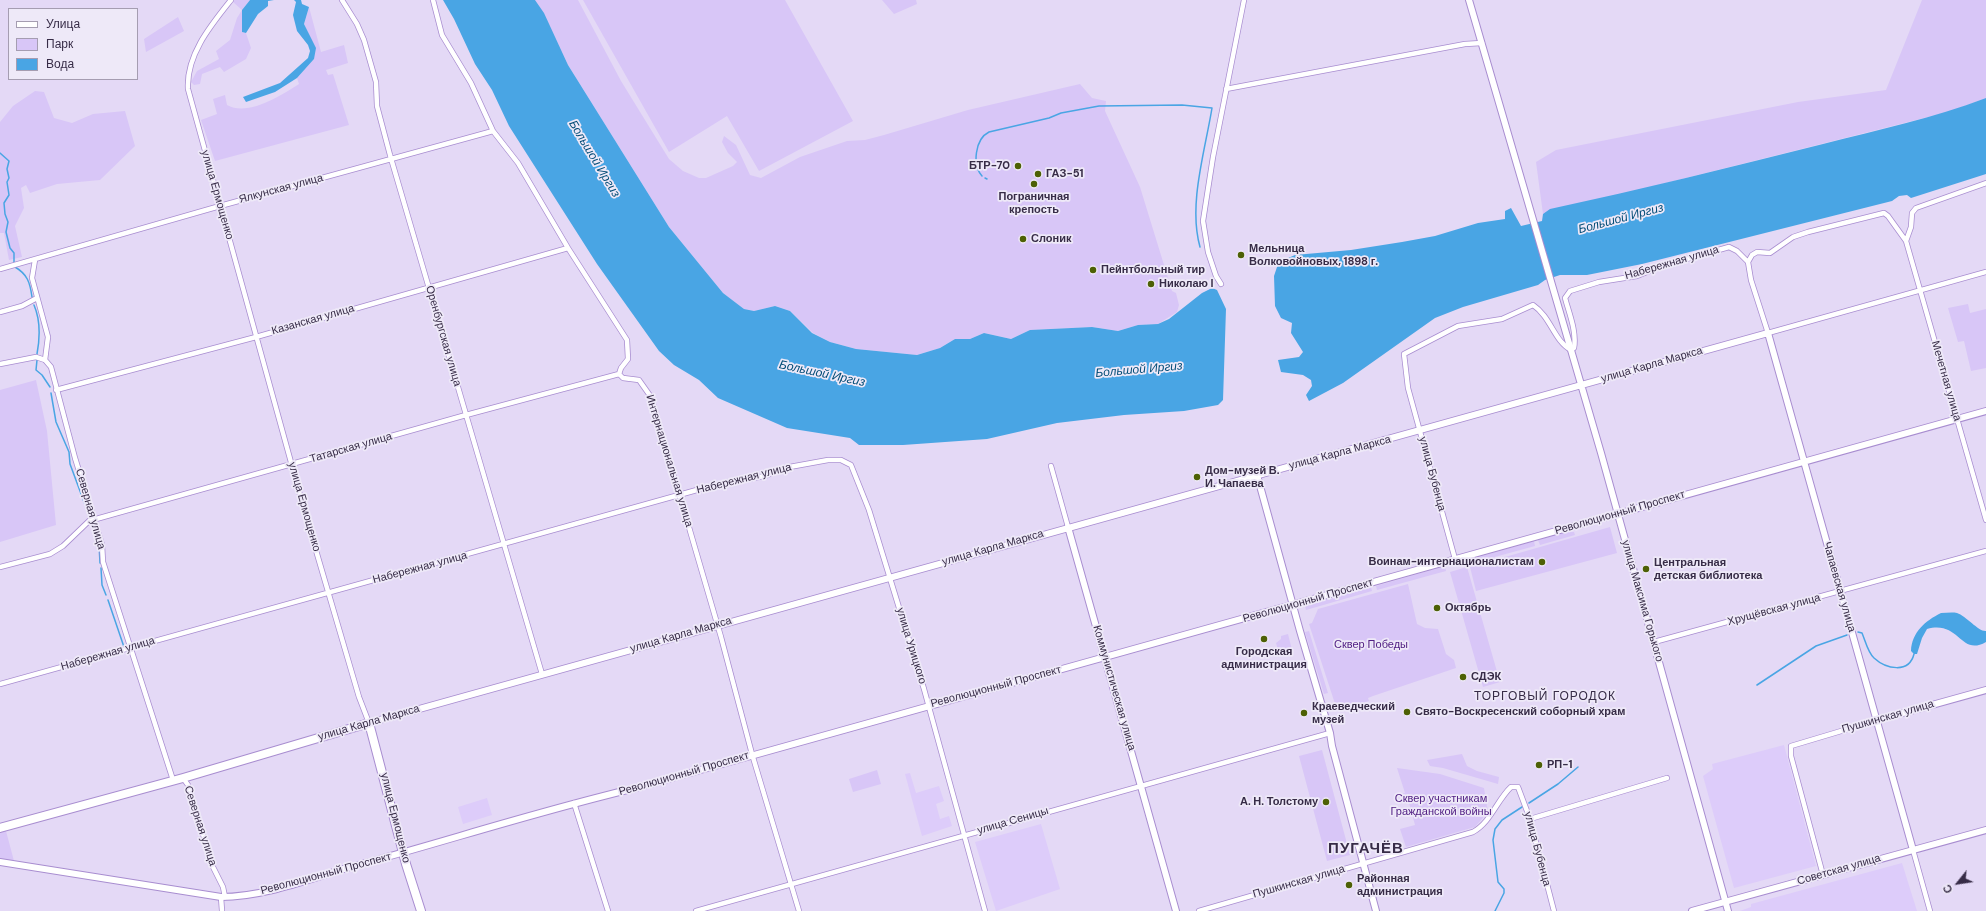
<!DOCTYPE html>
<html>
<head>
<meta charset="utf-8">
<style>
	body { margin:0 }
	#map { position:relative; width:1986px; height:911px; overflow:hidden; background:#e4d9f6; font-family:"DM Sans",sans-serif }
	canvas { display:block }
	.legend { position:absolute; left:8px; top:8px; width:130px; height:72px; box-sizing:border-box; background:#eee9f8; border:1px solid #a59db1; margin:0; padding:5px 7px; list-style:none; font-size:12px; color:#372c47 }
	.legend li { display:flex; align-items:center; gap:8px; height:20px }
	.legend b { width:20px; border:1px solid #a59db1 }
	.north { position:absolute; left:1938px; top:863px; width:40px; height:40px; -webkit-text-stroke:3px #eee9f8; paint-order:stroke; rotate:240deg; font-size:11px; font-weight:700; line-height:16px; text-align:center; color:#372c47 }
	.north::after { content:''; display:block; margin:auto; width:14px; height:18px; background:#372c47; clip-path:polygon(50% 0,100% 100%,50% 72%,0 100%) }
</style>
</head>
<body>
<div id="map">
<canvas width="1986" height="911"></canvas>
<ul class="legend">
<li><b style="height:5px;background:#fff"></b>Улица</li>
<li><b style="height:11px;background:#d8c6f7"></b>Парк</li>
<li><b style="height:11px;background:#49a5e4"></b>Вода</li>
</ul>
<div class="north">С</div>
</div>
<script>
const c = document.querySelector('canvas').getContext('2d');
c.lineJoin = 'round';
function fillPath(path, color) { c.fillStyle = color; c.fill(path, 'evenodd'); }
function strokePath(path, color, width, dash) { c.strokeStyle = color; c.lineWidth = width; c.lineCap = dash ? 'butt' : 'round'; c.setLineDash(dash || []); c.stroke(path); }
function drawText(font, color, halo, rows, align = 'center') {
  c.font = font + ' "DM Sans",sans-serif'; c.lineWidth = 3.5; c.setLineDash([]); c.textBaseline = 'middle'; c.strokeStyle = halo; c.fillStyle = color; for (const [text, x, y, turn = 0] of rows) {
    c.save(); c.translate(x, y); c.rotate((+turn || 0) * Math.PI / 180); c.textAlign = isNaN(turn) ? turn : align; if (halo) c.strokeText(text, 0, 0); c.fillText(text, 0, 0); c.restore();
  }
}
const built = new Path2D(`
	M 1784,745 L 1816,866 L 1734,888 L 1703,776 L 1713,769 L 1712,764 Z
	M 910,773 L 916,793 L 939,786 L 944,801 L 936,804 L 940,819 L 949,816 L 952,826 L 922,836 L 905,774 Z
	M 487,798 L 492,815 L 463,824 L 458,807 Z
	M 1041,824 L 1060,889 L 996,911 L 975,842 Z
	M 1902,863 L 1917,911 L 1740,911 L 1751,907 L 1751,904 Z`);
const green = new Path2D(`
	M 235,0 L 250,0 L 242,10 L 242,32 L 246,33 L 251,48 L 246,59 L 224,72 L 220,67 L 202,74 L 200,84 L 194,85 L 191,82 L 197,71 L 219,59 L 216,51 L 230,40 L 237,18 L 242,10 L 233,2 Z
	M 535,0 L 578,0 L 621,81 L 669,159 L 683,171 L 699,178 L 706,178 L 733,166 L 737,162 L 728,153 L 722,142 L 724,136 L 736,145 L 750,175 L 761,178 L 800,157 L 847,141 L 865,140 L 884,135 L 968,110 L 1080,84 L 1092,98 L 1106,101 L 1105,111 L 1140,187 L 1172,291 L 1176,293 L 1179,305 L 1177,312 L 1158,324 L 1138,325 L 1118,331 L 1092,327 L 1030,330 L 1011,339 L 984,333 L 970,339 L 955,339 L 940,348 L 917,355 L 856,349 L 830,342 L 813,333 L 790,311 L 775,306 L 754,311 L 744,309 L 723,293 L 669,227 L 568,65 L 544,14 Z
	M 583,0 L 785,0 L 853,121 L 759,171 L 727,116 L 669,152 Z
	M 882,0 L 916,0 L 917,4 L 894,14 Z
	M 1922,0 L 1986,0 L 1986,98 L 1952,111 L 1543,214 L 1536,162 L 1556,150 L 1798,102 L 1886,90 Z
	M 309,7 L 321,52 L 344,45 L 348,63 L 326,70 L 328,75 L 333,74 L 349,125 L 215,161 L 201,120 L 217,114 L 213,99 L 225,95 L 227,105 C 248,117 282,95 299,84 L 297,78 L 314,59 L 309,35 L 304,24 Z
	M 178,17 L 184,31 L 146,52 L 144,39 Z
	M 35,91 L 44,92 L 54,118 L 72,123 L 93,114 L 125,111 L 135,146 L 100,180 L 57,184 L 30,193 L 26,185 L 21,188 L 24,208 L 15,226 L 22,257 L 9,260 L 4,233 L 0,233 L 0,122 L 13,106 Z
	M 1968,304 L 1970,313 L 1986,309 L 1986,368 L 1971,371 L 1964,341 L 1958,342 L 1948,308 Z
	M 36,380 L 47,431 L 56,525 L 0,542 L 0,390 Z
	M 1610,527 L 1617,553 L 1476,591 L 1470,567 Z
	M 1570,531 L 1574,532 L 1575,535 L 1540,545 L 1538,540 Z
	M 1534,541 L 1535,546 L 1469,564 L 1468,560 Z
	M 1445,566 L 1446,571 L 1377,590 L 1376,586 Z
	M 1467,567 L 1500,682 L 1483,687 L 1450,572 Z
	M 1408,584 L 1417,624 L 1425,628 L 1438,629 L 1446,654 L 1454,660 L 1456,668 L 1373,696 L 1368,698 L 1369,701 L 1337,710 L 1309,624 L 1312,623 L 1318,609 Z
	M 1371,587 L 1372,591 L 1306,610 L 1305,606 Z
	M 1309,631 L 1328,693 L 1324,694 L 1305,632 Z
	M 1288,634 L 1292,650 L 1279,653 L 1276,643 L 1281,639 L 1281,636 Z
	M 1322,750 L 1350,855 L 1327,861 L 1299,756 Z
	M 1462,754 L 1467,766 L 1477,771 L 1499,777 L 1498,784 L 1443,768 L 1430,766 L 1427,760 Z
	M 1397,768 L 1440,774 L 1484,788 L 1488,812 L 1475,827 L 1406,847 L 1400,829 L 1415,825 L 1409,803 L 1404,804 L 1401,794 L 1405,793 Z
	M 877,770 L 881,784 L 853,792 L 849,779 Z
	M 6,831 L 14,861 L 0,859 L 0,832 Z`);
const water = new Path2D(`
	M 250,0 L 274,0 L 268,1 L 268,6 L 258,14 L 246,33 L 242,32 L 242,10 Z
	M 294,0 L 301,0 L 302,4 L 309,7 L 304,24 L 316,48 L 314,59 L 297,78 L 275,92 L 246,102 L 243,97 L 280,83 L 308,58 L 310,51 L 308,45 L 297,31 L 293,15 L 296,2 Z
	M 443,0 L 535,0 L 544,13 L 568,65 L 669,227 L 723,293 L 744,309 L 754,311 L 775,306 L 790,311 L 812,333 L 830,342 L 856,349 L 917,355 L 940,348 L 955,339 L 970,339 L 984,333 L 1011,339 L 1030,330 L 1092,327 L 1118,331 L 1138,325 L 1158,324 L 1169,319 L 1202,293 L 1212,288 L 1217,290 L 1226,309 L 1223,400 L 1218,405 L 1184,411 L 1124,415 L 1057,423 L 987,439 L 903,445 L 859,445 L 850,438 L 787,428 L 718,398 L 699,380 L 674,365 L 659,351 L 597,264 L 509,126 L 492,90 L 475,64 L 454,19 Z
	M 1986,98 L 1986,174 L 1911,198 L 1907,195 L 1899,196 L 1892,201 L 1642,264 L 1587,275 L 1560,275 L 1545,280 L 1538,285 L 1463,307 L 1435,318 L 1343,383 L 1309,401 L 1306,395 L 1312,386 L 1311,380 L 1303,375 L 1281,372 L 1278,360 L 1299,357 L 1303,352 L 1291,333 L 1292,323 L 1281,318 L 1275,306 L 1274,276 L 1277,267 L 1286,259 L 1295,255 L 1351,250 L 1402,242 L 1435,236 L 1478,223 L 1505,219 L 1505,211 L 1511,208 L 1521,226 L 1542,221 L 1543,214 L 1550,209 C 1642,189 1732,167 1823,144 C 1878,130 1933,118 1986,98 Z
	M 1941,613 C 1946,613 1952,612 1957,613 C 1966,616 1979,632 1986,631 L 1986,642 C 1960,657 1960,620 1927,629 L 1922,638 L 1917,654 L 1914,654 L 1911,651 C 1912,632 1925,621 1941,613 Z`);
const stream = new Path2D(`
	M 0,153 L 9,161 L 7,169 L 9,178 L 7,182 L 9,195 L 4,203 L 5,214 L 8,222 L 6,232 L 10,248 L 14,253 L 14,263
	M 982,176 C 972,165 975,139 989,132 L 1049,118 L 1061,113 L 1099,106 L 1182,105 L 1212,108 C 1205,151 1188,205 1200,247
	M 985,178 L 987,179
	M 15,267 C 27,274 30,282 32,297
	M 34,305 C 40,319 40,338 37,354
	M 37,360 L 36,370 L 42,375 L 50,387
	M 51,393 L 56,422 L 69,452 L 70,464 L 90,518
	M 92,524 L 99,544 L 100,563
	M 101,568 L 102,585 L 106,595
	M 108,600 L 124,647
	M 1858,632 L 1862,633 C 1865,640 1868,653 1874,658 C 1886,669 1909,674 1914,654
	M 1757,685 L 1816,646 L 1847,635
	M 1529,803 L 1558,784 L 1578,767
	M 1495,911 L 1504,893 L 1504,889 L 1498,882 L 1493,840 L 1495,829 L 1502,820 L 1522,807`);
const street = new Path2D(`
	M 231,0 C 211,25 186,55 188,89 L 305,513 L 359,697 L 369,723
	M 342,0 L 357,24 L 364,40 L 376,82 L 377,106 L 390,155 L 542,674
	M 433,0 L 442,35 L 471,83 L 493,131 L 518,163 L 568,248 L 627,340 L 628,359 L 621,368 L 619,374 L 623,378 L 639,380 L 651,397 L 721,637 L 752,754 L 799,911
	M 1226,89 L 1465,44 L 1482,43
	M 1906,241 L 1911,227 L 1912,213 L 1916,208 L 1986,183
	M 35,260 L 32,278 L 48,337 L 45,360 L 51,367 L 75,458 L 102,545 L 103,562 L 173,780
	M 1748,262 L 1751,280 L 1768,333 L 1986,272
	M 0,269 L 220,206 L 493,131
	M 1221,284 L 1216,276 L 1208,252 L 1203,221 L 1213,157 L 1244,0
	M 0,312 L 22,306 L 37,298
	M 0,364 L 36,357 L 45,360
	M 56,390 L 256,337 L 568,248
	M 1051,466 L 1068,527
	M 1455,559 L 1408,388 L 1404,354 L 1458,326 L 1502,319 L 1533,305 C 1551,317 1554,341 1571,350 L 1574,348 C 1577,332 1569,313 1565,298 L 1570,291 L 1599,282 L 1637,276 L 1662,266 L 1729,247 L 1737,251 L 1748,262 L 1752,255 L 1757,252 L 1770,253 L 1793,237 L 1808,232 L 1884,213 L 1888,216 L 1906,241 L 1986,520
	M 0,567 L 50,554 L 63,546 L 89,521 L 466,415 L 619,374
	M 1654,642 L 1986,551
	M 0,684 L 704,488 L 730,482 L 765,476 L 784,468 L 828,460 L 841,460 L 851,465 L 869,510 L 924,689 L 985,911
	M 183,778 L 188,785 L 213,867 L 223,887 L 225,897
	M 574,803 L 608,911
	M 1530,819 L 1667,778
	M 1913,850 L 1930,911
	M 1823,875 L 1791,756 L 1791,746 L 1878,720
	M 221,897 L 222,911
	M 696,911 L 1330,733
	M 1199,911 L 1473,832 C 1491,822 1497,800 1511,787 L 1518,787 L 1530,819 L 1554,911`);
const secondary = new Path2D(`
	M 1469,0 L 1601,453 L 1728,911
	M 1257,475 L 1300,631 L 1330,733 L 1332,746 L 1376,911
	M 1068,527 L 1176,911
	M 1878,720 L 1986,690
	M 369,723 L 1768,333 L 1913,850
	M 0,862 L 221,897 C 263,897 306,880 347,868 C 444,842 538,811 636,788 L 1986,411
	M 1692,911 L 1986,830`);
const highway = new Path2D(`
	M 0,828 L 183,778 L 369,723 L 406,864 L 421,911`);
const markers = [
	[1018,166,4,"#4d6005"],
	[1038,174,4,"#4d6005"],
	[1034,184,4,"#4d6005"],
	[1023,239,4,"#4d6005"],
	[1241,255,4,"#4d6005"],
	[1093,270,4,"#4d6005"],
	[1151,284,4,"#4d6005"],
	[1197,477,4,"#4d6005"],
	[1542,562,4,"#4d6005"],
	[1646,569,4,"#4d6005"],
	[1437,608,4,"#4d6005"],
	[1264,639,4,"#4d6005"],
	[1463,677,4,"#4d6005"],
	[1407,712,4,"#4d6005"],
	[1304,713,4,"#4d6005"],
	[1539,765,4,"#4d6005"],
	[1326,802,4,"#4d6005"],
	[1349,885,4,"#4d6005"]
];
const poiNames = [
	["БТР-70",1010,166,"right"],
	["ГАЗ-51",1046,174],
	["Пограничная",1034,197,"center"],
	["крепость",1034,210,"center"],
	["Слоник",1031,239],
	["Мельница",1249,249],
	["Волковойновых, 1898 г.",1249,262],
	["Пейнтбольный тир",1101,270],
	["Николаю I",1159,284],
	["Дом-музей В.",1205,471],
	["И. Чапаева",1205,484],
	["Воинам-интернационалистам",1534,562,"right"],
	["Центральная",1654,563],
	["детская библиотека",1654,576],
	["Октябрь",1445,608],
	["Городская",1264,652,"center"],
	["администрация",1264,665,"center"],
	["СДЭК",1471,677],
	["Краеведческий",1312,707],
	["музей",1312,720],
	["Свято-Воскресенский соборный храм",1415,712],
	["РП-1",1547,765],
	["А. Н. Толстому",1318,802,"right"],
	["Районная",1357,879],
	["администрация",1357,892]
];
const streetNames = [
	["Ялкунская улица",281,189,-15],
	["улица Ермощенко",217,195,74],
	["Набережная улица",1672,263,-16],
	["Казанская улица",313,320,-16],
	["Оренбургская улица",443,336,74],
	["улица Карла Маркса",1652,365,-16],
	["Мечетная улица",1946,381,74],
	["Татарская улица",351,448,-16],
	["улица Карла Маркса",1340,453,-15],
	["Интернациональная улица",669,461,73],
	["улица Бубенца",1432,474,75],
	["Набережная улица",744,479,-14],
	["улица Ермощенко",304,507,74],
	["Северная улица",90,509,74],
	["Революционный Проспект",1620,513,-16],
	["улица Карла Маркса",993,548,-16],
	["Набережная улица",420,568,-15],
	["Чапаевская улица",1839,587,74],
	["Революционный Проспект",1308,601,-16],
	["улица Максима Горького",1642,601,74],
	["Хрущёвская улица",1774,610,-15],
	["улица Карла Маркса",681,635,-16],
	["улица Урицкого",911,646,73],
	["Набережная улица",108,654,-16],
	["Революционный Проспект",996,687,-15],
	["Коммунистическая улица",1114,688,74],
	["Пушкинская улица",1888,717,-16],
	["улица Карла Маркса",369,723,-16],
	["Революционный Проспект",684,774,-16],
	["улица Ермощенко",395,818,76],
	["улица Сеницы",1013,821,-16],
	["Северная улица",200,826,72],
	["улица Бубенца",1537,849,75],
	["Советская улица",1839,870,-16],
	["Революционный Проспект",326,874,-15],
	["Пушкинская улица",1299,882,-16]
];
const parkNames = [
	["Сквер Победы",1371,645],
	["Сквер участникам",1441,799],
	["Гражданской войны",1441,812]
];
const waterNames = [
	["Большой Иргиз",594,159,59],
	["Большой Иргиз",1621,219,-15],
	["Большой Иргиз",1139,370,-5],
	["Большой Иргиз",822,374,12]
];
const neighbourhoodNames = [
	["ТОРГОВЫЙ ГОРОДОК",1545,697]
];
const districtNames = [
	["ПУГАЧЁВ",1366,849]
];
fillPath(built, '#ddccfa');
fillPath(green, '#d8c6f7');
fillPath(water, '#49a5e4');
strokePath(stream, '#49a5e4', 1.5);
strokePath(street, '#a88dd0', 6);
strokePath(secondary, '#a88dd0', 8);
strokePath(highway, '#a88dd0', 10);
strokePath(street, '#fff', 4.5);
strokePath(secondary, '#fff', 6);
strokePath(highway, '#fff', 8);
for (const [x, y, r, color] of markers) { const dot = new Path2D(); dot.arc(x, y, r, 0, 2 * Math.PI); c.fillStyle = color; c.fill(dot); strokePath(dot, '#eee9f8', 1.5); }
drawText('bold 11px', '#372c47', '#eee9f8', poiNames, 'left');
drawText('11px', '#372c47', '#eee9f8', streetNames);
drawText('11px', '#522084', '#eee9f8', parkNames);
drawText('italic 12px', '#034d77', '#eee9f8', waterNames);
c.letterSpacing = '1px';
drawText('12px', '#372c47', '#eee9f8', neighbourhoodNames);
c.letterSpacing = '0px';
c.letterSpacing = '1px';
drawText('bold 15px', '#372c47', '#eee9f8', districtNames);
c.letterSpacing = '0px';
</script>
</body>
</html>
